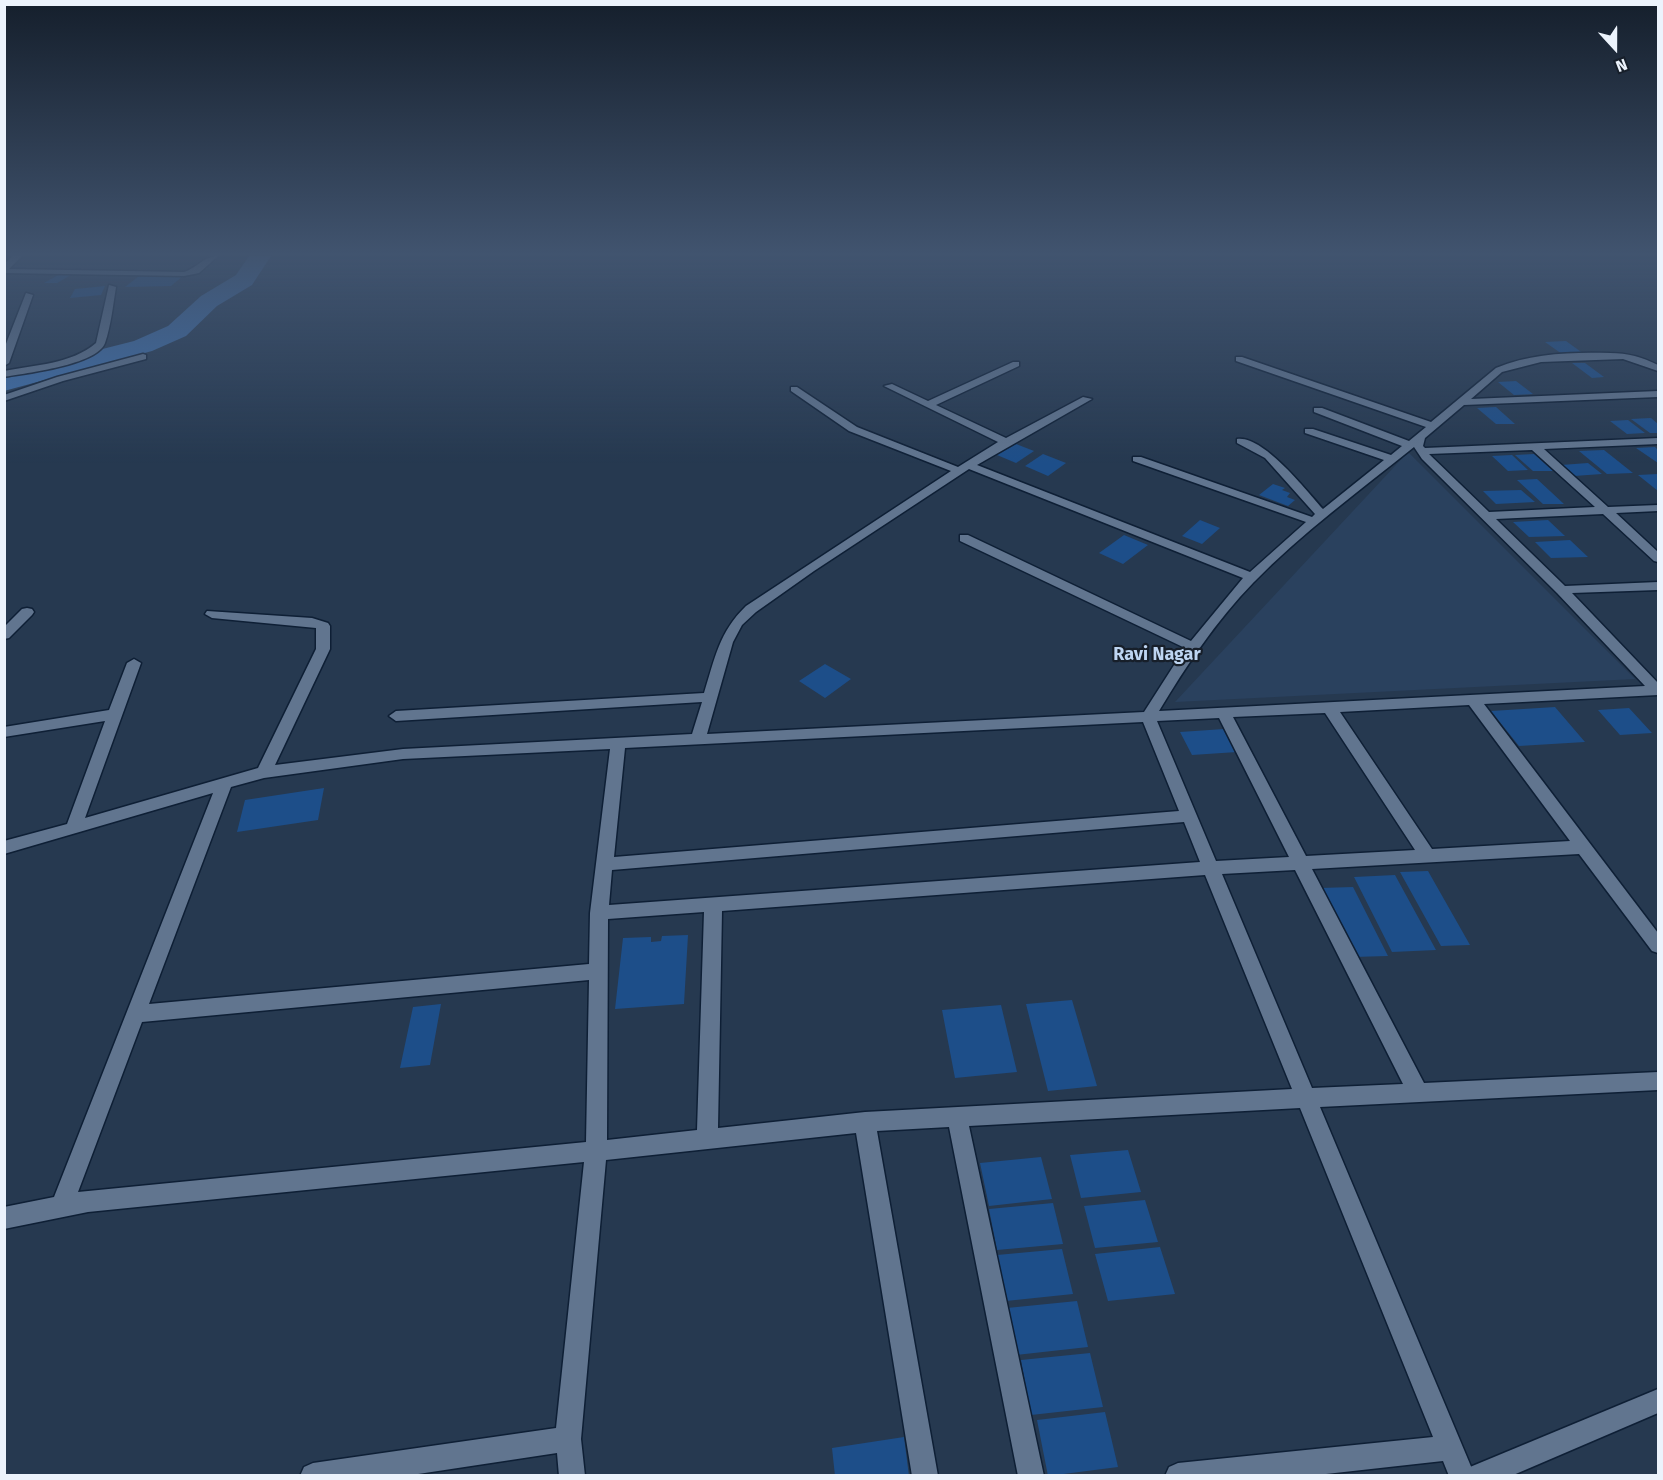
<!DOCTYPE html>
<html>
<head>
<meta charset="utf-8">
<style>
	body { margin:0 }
	#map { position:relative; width:1663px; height:1480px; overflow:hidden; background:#263950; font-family:"Fira Sans",sans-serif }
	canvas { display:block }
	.frame { position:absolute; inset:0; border:6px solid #ecf3fc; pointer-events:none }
	.north { position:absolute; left:1585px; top:18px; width:60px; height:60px; -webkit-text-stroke:4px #171f2a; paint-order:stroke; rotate:159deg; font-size:16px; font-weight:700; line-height:24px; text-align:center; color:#ecf3fc }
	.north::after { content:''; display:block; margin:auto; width:21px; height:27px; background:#ecf3fc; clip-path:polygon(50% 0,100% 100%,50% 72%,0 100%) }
</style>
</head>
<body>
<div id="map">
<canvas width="1663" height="1480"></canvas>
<div class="frame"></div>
<div class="north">N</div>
</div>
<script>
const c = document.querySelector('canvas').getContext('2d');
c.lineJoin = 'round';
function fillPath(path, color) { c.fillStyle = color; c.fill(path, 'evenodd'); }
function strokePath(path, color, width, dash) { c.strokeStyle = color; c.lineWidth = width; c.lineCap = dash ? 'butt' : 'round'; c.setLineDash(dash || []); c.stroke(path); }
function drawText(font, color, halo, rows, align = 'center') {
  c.font = font + ' "Fira Sans",sans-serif'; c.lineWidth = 4.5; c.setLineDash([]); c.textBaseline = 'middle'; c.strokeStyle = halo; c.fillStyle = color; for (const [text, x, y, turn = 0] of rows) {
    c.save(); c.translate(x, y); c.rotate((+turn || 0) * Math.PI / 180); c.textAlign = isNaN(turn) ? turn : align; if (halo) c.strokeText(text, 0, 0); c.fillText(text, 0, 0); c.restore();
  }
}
const built = new Path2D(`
	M 1408,452 L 1635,679 L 1175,702 Z`);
const river = new Path2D(`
	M 249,256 L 271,256 L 252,285 L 217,306 L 186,336 L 152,351 L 4,391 L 4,374 L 134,341 L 168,326 L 201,296 L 236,275 Z`);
const building = new Path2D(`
	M 58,275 L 71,275 L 57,283 L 44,283 Z
	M 139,276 L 183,276 L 171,286 L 125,287 Z
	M 105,286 L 101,295 L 70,298 L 75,289 Z
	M 1566,341 L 1584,354 L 1562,354 L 1545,342 Z
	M 1572,363 L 1585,363 L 1604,377 L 1592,378 Z
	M 1516,381 L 1533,394 L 1514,395 L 1498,382 Z
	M 1496,407 L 1515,424 L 1496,424 L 1477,408 Z
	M 1651,418 L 1658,424 L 1658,433 L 1650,433 L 1631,419 Z
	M 1628,420 L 1645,433 L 1627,434 L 1610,421 Z
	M 1016,444 L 1034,451 L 1016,463 L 997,455 Z
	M 1655,447 L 1658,450 L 1658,463 L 1636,448 Z
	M 1604,450 L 1633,473 L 1607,474 L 1579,451 Z
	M 1043,454 L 1066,463 L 1048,476 L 1025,466 Z
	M 1534,454 L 1553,471 L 1533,471 L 1515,455 Z
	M 1512,455 L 1528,470 L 1508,471 L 1492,456 Z
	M 1588,463 L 1602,474 L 1574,476 L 1561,465 Z
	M 1658,474 L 1658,491 L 1638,475 Z
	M 1537,479 L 1564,504 L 1543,504 L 1517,480 Z
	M 1273,484 L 1285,488 L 1282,490 L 1290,493 L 1287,497 L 1295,500 L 1288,506 L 1259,495 Z
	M 1521,490 L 1535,502 L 1496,504 L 1483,491 Z
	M 1200,520 L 1220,528 L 1202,544 L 1182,536 Z
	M 1548,520 L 1565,536 L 1529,537 L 1513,522 Z
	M 1124,535 L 1148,545 L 1123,564 L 1099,553 Z
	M 1570,540 L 1588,557 L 1551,558 L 1535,542 Z
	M 825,664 L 851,679 L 825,698 L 799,681 Z
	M 1555,707 L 1585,742 L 1519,746 L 1491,711 Z
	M 1629,708 L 1652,733 L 1620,735 L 1598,710 Z
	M 1224,729 L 1237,752 L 1192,755 L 1180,732 Z
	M 324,788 L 318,820 L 237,832 L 245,800 Z
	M 1428,871 L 1470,945 L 1441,946 L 1400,872 Z
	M 1395,875 L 1436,950 L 1392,952 L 1354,877 Z
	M 1353,887 L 1388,956 L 1353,957 L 1320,888 Z
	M 688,935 L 684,1004 L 615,1009 L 623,938 L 651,937 L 651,942 L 661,941 L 662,936 Z
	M 1072,1000 L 1097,1086 L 1048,1091 L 1026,1004 Z
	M 441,1004 L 430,1065 L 400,1068 L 413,1007 Z
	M 1001,1005 L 1017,1072 L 955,1078 L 942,1010 Z
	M 1128,1150 L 1141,1192 L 1081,1198 L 1070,1155 Z
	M 1041,1157 L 1052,1199 L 989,1206 L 980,1163 Z
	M 1145,1200 L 1158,1242 L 1095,1248 L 1084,1206 Z
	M 1053,1203 L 1063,1244 L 997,1250 L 989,1209 Z
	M 1160,1247 L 1175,1294 L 1108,1301 L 1095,1254 Z
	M 1062,1249 L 1073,1294 L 1006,1301 L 997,1255 Z
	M 1077,1301 L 1088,1347 L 1016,1355 L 1007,1308 Z
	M 1090,1353 L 1103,1407 L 1031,1415 L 1021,1360 Z
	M 1105,1412 L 1118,1467 L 1048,1476 L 1037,1420 Z
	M 904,1437 L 909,1476 L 835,1476 L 832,1448 Z`);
const minor = new Path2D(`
	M 13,256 L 22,256 L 9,269 L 184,272 C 197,268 204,256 218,256 L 199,273 L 184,276 L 4,273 L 4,264 Z
	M 109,285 L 116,287 C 113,305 111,326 105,343 C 97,365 26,373 4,377 L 4,371 C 34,365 72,364 96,343 Z
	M 26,293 L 33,295 L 9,363 L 4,366 L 4,349 Z
	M 1610,353 C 1628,353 1642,357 1658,365 L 1658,371 L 1623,359 L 1541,362 L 1502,372 L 1471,399 L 1658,391 L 1658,397 L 1464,405 L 1425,438 L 1423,446 L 1425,448 L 1658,438 L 1658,444 L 1544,449 L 1608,507 L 1658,505 L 1658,511 L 1616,513 L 1658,552 L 1658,562 L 1654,561 L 1603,514 L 1496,519 L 1565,586 L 1658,582 L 1658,590 L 1572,593 L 1658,683 L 1658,695 L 1484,704 L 1658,933 L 1658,953 L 1652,951 L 1579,854 L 1312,869 L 1424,1083 L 1658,1072 L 1658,1090 L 1320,1107 L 1475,1476 L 1449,1476 L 1443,1461 L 1308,1476 L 1165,1476 L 1169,1467 L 1178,1463 L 1433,1437 L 1300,1108 L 969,1126 L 1044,1476 L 1018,1476 L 949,1127 L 877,1131 L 938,1476 L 912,1476 L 856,1133 L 606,1160 L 581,1439 L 585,1476 L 559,1476 L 557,1453 L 405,1476 L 300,1476 L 304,1467 L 313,1463 L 556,1428 L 584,1162 L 88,1212 L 4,1229 L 4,1207 L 54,1197 L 213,793 L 4,854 L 4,841 L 67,824 L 105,721 L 4,737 L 4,727 L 109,710 L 127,663 L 134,659 L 141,663 L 85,818 L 258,768 L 316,649 L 316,628 L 212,618 L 205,614 L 207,611 L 312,618 L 328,623 L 330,626 L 330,649 L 275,765 L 403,749 L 692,734 L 702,702 L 396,721 L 389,716 L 396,711 L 704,693 C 715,658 719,632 746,606 L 951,471 L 849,431 L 791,391 L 791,387 L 797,387 L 857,427 L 958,467 L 998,442 L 884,386 L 892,384 L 928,401 L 1013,362 L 1019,362 L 1019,366 L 936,405 L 1006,438 L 1083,397 L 1092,399 L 977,465 L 1250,572 L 1306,522 L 1133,461 L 1133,457 L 1141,457 L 1312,517 L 1315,514 L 1265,458 L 1237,443 L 1237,439 C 1263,435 1306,490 1323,509 L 1384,460 L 1305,433 L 1305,429 L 1313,429 L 1391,455 L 1402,446 L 1314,412 L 1314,408 L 1322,408 L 1409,441 L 1426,427 L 1236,361 L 1236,357 L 1242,357 L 1431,422 L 1496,368 C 1532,353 1572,352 1610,353 ZM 1414,447 L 1422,459 L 1557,593 L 1645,686 L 1159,711 C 1186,666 1216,621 1253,583 C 1302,533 1359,491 1414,447 ZM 1532,450 L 1595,507 L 1489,512 L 1429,454 ZM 969,469 L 1243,578 L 1191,641 L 968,535 L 960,535 L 960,541 L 1185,648 L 1144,712 L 707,734 L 733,642 L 742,625 L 756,612 L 814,571 ZM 1469,705 L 1570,841 L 1432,849 L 1340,712 ZM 1325,713 L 1415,850 L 1306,856 L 1233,717 ZM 1219,718 L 1289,857 L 1216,861 L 1157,721 ZM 1143,722 L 1179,811 L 614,857 L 625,748 ZM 610,749 L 590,913 L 589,964 L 149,1004 L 231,787 L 264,778 L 403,759 ZM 1184,822 L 1200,862 L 609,905 L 612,870 ZM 1295,870 L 1403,1084 L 1312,1088 L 1222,874 ZM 1205,875 L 1292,1089 L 865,1112 L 718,1128 L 722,911 ZM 704,912 L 697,1130 L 607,1140 L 608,919 ZM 589,980 L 586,1142 L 78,1192 L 142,1022 Z
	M 143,354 L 146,355 L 146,359 L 63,381 L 4,401 L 4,395 L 57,377 Z
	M 27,608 L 32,609 L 34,612 L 32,615 L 9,638 L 4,639 L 4,627 L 22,609 Z`);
const tertiary = new Path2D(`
	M 1658,1389 L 1658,1413 L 1511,1476 L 1466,1476 L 1470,1467 Z`);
const neighbourhoodNames = [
	["Ravi Nagar",1157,655]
];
fillPath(built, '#2a415e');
fillPath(river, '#3f71af');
fillPath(building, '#1d4e89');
strokePath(minor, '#0e1f35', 3);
strokePath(tertiary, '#0e1f35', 3);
fillPath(minor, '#61758f');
fillPath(tertiary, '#61758f');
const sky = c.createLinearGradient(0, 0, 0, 463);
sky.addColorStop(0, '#151f2c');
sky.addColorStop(0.55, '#41546f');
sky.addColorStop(1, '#41546f00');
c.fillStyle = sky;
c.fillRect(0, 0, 1663, 463);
drawText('bold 18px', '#bed5f2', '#171f2a', neighbourhoodNames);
</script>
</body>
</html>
